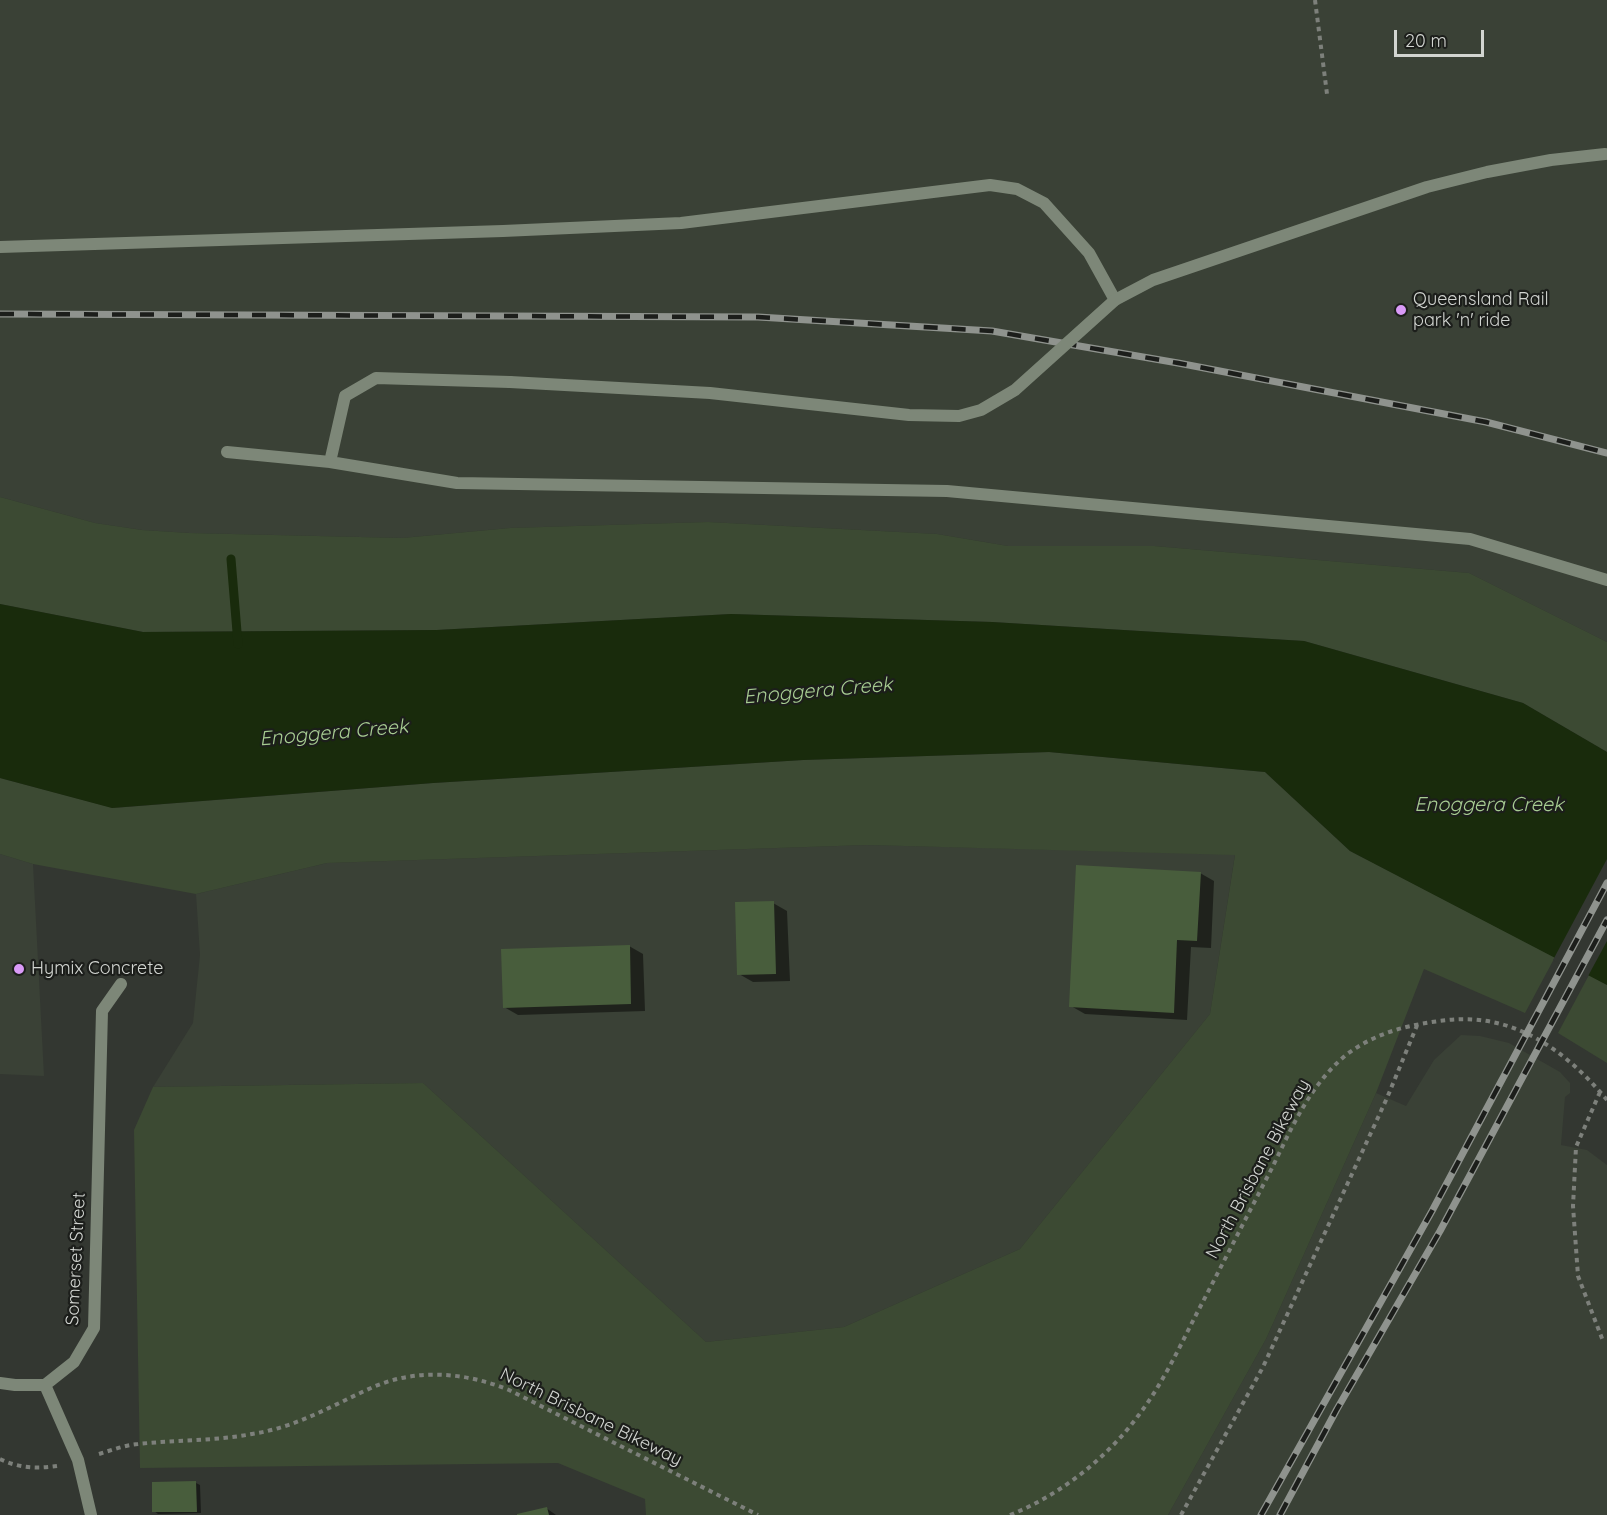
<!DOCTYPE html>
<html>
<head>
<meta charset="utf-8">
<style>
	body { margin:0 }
	#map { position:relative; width:1607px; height:1515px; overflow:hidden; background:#333731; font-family:Quicksand,sans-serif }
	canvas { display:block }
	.scale { position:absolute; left:1394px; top:30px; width:90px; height:27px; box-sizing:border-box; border:3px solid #d2d5d1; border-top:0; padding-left:8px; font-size:18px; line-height:21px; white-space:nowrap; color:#d2d5d1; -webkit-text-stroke:4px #1c1e1b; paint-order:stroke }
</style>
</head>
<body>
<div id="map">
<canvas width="1607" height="1515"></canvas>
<div class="scale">20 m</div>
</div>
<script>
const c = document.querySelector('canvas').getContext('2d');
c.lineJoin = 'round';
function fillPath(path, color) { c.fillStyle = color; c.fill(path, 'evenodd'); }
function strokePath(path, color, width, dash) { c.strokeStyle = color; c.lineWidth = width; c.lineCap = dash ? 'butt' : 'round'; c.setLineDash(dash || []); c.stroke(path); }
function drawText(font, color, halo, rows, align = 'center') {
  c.font = font + ' Quicksand,sans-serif'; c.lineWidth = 4.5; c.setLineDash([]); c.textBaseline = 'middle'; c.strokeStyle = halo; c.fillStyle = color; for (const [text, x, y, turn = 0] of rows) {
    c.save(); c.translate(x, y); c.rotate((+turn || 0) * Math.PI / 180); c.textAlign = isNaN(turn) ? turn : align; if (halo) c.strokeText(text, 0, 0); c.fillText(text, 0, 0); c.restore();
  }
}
const built = new Path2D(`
	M 0,0 L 1607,0 L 1607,642 L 1469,573 L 1154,546 L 1008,546 L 937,534 L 708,522 L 510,528 L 402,538 L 189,533 L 142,530 L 95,523 L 0,497 Z
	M 867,845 L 1235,854 L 1210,1014 L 1020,1249 L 844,1327 L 706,1342 L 423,1083 L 153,1087 L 193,1023 L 200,955 L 196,894 L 327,863 Z
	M 0,854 L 33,864 L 44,1076 L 0,1074 Z
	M 1461,1035 L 1480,1036 L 1509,1043 L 1560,1072 L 1570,1083 L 1570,1093 L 1565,1097 L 1561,1145 L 1587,1150 L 1607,1165 L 1607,1515 L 1168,1515 L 1266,1339 L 1376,1093 L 1406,1106 L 1434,1060 Z`);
const green = new Path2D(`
	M 0,497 L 95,523 L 142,530 L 189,533 L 402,538 L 510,528 L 708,522 L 937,534 L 1008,546 L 1154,546 L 1469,573 L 1607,642 L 1607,752 L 1523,703 L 1304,641 L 992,622 L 731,614 L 437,630 L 143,632 L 0,604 Z
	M 1049,752 L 1265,772 L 1350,851 L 1555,957 L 1525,1013 L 1424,969 L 1376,1093 L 1266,1339 L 1168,1515 L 646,1515 L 645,1499 L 558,1463 L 140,1468 L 134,1130 L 153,1087 L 423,1083 L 706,1342 L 844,1327 L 1020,1249 L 1210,1014 L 1235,855 L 867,845 L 327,863 L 196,894 L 33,864 L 0,854 L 0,778 L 113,808 L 433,783 L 803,760 Z
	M 1589,975 L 1607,985 L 1607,1063 L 1558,1033 Z`);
const water = new Path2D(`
	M 0,604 L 143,632 L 437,630 L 731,614 L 992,622 L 1304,641 L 1523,703 L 1607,752 L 1607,985 L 1350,851 L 1265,772 L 1049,752 L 803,760 L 433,783 L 112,808 L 0,778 Z`);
const pier = new Path2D(`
	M 1607,859 L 1607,941 L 1587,978 L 1553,960 Z`);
const shadow = new Path2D(`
	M 1200,873 L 1214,881 L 1211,948 L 1191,947 L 1187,1020 L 1085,1014 L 1071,1006 Z
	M 773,903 L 787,911 L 790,981 L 753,982 L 739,974 Z
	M 629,946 L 643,954 L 645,1011 L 518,1015 L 504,1007 Z
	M 196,1483 L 200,1485 L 201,1513 L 158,1514 L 154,1511 Z
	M 546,1508 L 556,1515 L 520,1515 Z`);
const stream = new Path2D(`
	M 231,559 L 238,644`);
const building = new Path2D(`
	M 1076,865 L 1201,872 L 1197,941 L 1177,940 L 1174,1013 L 1069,1007 Z
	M 774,901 L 776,974 L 737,975 L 735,902 Z
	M 630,945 L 631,1004 L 503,1008 L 501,949 Z
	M 196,1481 L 197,1512 L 152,1512 L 152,1482 Z
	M 547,1507 L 549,1515 L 517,1515 L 517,1514 Z`);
const path = new Path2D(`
	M 1315,0 L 1327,94
	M 1600,1092 L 1576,1147 L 1573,1206 L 1578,1276 L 1603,1341
	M 99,1454 C 112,1450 125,1445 138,1444 C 176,1440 215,1441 252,1434 C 297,1427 331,1406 371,1388 C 415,1368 465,1372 509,1390 L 758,1515
	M 0,1459 C 18,1468 37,1469 57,1466
	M 1010,1515 C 1060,1495 1106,1459 1138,1416 C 1162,1385 1179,1348 1197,1313 C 1222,1265 1247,1216 1272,1168 C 1292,1127 1310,1085 1346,1055 C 1376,1032 1411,1024 1448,1020 C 1515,1013 1566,1051 1607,1100
	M 1181,1515 L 1263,1367 L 1387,1098 L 1418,1023`);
const lane = new Path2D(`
	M 0,247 L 503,231 L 681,223 L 990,185 L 1017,189 L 1044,203 L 1089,253 L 1115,300
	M 227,452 L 330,462 L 345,396 L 376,378 L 510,382
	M 330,462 L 457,483 L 947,491 L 1470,539 L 1607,580`);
const street = new Path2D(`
	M 0,1383 L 15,1385 L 45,1385
	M 45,1385 L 74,1362 L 94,1328 L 102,1011 L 121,984
	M 45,1385 L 78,1460 L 91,1515`);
const rail = new Path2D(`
	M 0,314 L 758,317 L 992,331 L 1178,363 L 1486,422 L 1607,453
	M 1261,1515 L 1432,1211 L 1607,883
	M 1280,1515 L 1337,1409 L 1440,1231 L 1607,920`);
const laneBridge = new Path2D(`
	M 510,382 L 710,393 L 909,415 L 959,416 L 981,410 L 1015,390 L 1115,300 L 1153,280 L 1427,187 L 1487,172 L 1551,160 L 1605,154`);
const markers = [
	[1401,310,6,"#d99af7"],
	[19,969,6,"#d99af7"]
];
const poiNames = [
	["Queensland Rail",1413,300],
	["park 'n' ride",1413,321],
	["Hymix Concrete",31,969]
];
const streetNames = [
	["North Brisbane Bikeway",1258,1169,-62],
	["Somerset Street",76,1259,-87],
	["North Brisbane Bikeway",591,1417,26]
];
const waterNames = [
	["Enoggera Creek",818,691,-5],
	["Enoggera Creek",334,733,-5],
	["Enoggera Creek",1489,805]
];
fillPath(built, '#3a4136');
fillPath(green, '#3c4a33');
fillPath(water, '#192b0c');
fillPath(pier, '#333731');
fillPath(shadow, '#0007');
strokePath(stream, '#192b0c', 9);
fillPath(building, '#485d3c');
strokePath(path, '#7d807b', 4, [4.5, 4.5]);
strokePath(lane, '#7d8778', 12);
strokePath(street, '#7d8778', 12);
strokePath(rail, '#8f938e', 7);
strokePath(rail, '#1c1e1b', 4.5, [14]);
strokePath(laneBridge, '#7d8778', 12);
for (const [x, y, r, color] of markers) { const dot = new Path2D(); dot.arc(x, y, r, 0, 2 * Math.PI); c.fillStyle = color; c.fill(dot); strokePath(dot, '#1c1e1b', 2); }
drawText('18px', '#d2d5d1', '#1c1e1b', poiNames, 'left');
drawText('18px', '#d2d5d1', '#1c1e1b', streetNames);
drawText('italic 20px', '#a7cc92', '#1c1e1b', waterNames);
</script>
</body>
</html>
